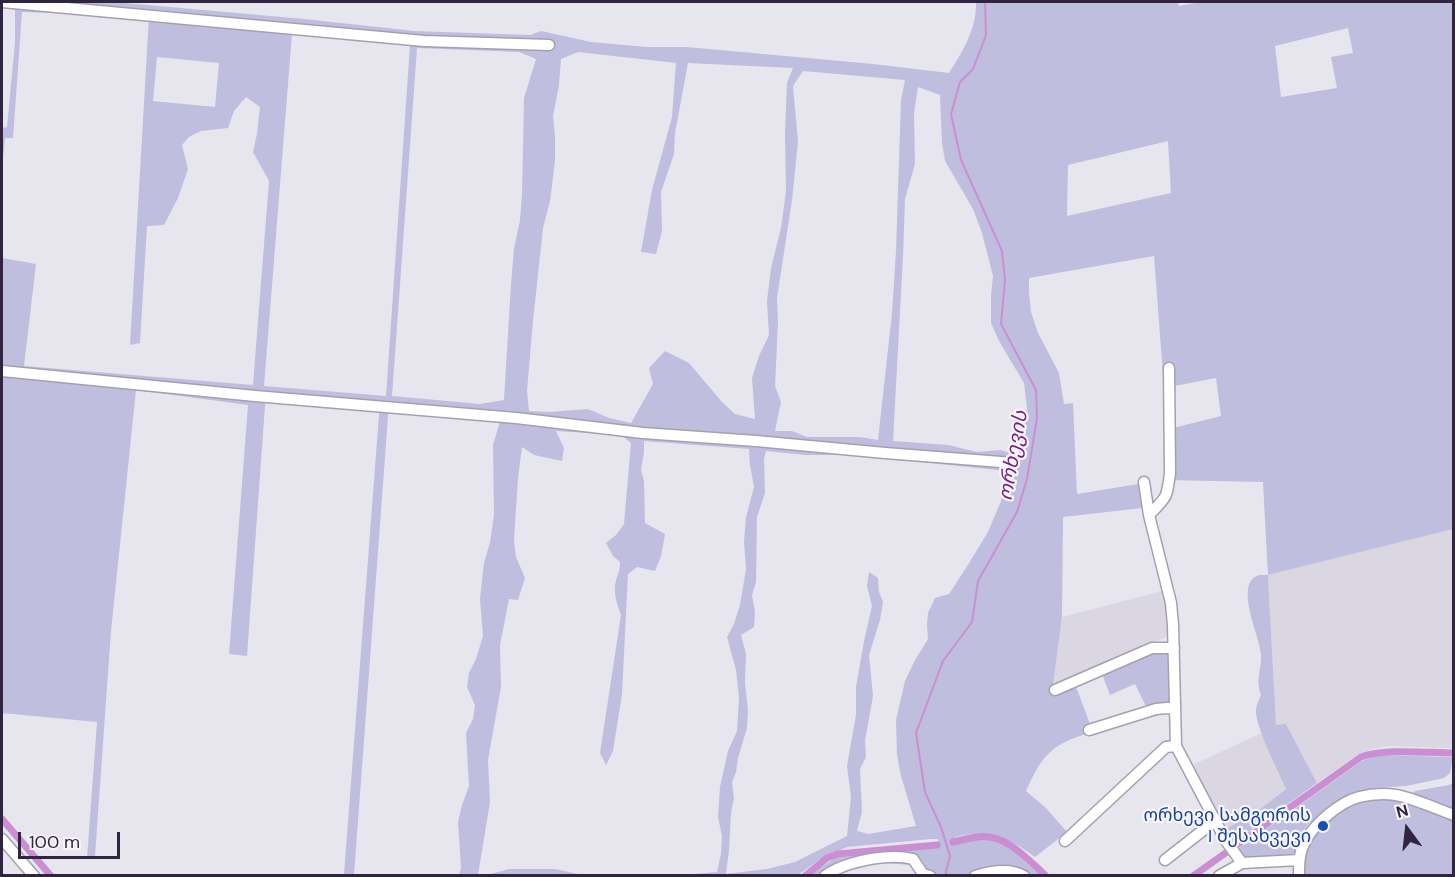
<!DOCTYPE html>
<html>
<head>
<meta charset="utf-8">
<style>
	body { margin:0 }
	#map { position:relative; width:1455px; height:877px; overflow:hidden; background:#e7e5ee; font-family:"DM Sans",sans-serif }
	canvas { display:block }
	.frame { position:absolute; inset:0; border:3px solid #312440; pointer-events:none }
	.north { position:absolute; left:1377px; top:799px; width:60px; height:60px; -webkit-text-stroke:4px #f7f5fa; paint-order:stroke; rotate:345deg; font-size:16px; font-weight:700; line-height:24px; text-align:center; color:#312440 }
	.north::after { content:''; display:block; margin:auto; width:21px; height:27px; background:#312440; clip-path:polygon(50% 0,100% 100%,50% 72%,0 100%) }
	.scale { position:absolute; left:18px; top:832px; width:102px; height:27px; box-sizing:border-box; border:3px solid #312440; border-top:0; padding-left:8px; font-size:18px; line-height:21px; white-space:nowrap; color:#312440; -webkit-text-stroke:4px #f7f5fa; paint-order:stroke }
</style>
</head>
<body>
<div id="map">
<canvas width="1455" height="877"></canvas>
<div class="frame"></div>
<div class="north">N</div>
<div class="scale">100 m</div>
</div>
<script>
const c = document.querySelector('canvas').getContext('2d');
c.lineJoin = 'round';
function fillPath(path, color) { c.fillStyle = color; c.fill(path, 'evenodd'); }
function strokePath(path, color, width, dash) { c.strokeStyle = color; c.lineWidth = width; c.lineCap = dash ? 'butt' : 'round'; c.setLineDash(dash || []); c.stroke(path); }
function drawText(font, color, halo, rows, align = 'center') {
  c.font = font + ' "DM Sans","Noto Sans Georgian",sans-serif'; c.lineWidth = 4.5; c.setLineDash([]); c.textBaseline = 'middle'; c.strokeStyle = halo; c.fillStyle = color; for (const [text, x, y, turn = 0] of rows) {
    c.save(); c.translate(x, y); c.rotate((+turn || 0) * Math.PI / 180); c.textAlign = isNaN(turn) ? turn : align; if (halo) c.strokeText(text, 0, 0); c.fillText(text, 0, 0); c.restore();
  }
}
const built = new Path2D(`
	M 1453,529 L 1453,748 L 1389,746 L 1372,749 L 1357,755 L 1317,783 L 1286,724 L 1276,725 L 1268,575 Z
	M 1163,591 L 1171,626 L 1170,635 L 1075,678 L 1053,686 L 1062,617 Z
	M 1262,733 L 1286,789 L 1254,814 L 1225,829 L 1190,766 Z`);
const green = new Path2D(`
	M 15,2 L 114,2 L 304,19 L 415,31 L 530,35 L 541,31 L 591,42 L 647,47 L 687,47 L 873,64 L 949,73 C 963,51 977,28 976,2 L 1178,2 L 1179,6 L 1200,2 L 1453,2 L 1453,529 L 1268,575 L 1276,725 L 1286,724 L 1317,783 L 1233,843 L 1225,829 L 1254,814 L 1286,789 C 1279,772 1254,725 1256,709 C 1257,704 1259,700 1261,695 C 1255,677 1262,670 1261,654 C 1260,636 1233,583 1259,575 C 1259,575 1267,575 1268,575 L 1263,482 L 1165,480 L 1165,430 L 1221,416 L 1216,378 L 1164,388 L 1154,256 L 1029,278 L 1029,292 L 1031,312 L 1038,333 L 1059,373 L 1064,404 L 1073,403 L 1077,494 L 1138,484 L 1142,508 L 1063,517 L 1062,617 L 1053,685 L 1075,684 L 1093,732 C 1053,743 1043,753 1026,791 L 1046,808 L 1067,832 L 1035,857 C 1005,836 992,829 955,837 L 953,845 C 965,842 978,837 991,839 C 1008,842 1027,864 1040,875 L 1029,875 L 1024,871 L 1018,876 L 916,875 L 911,865 L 872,862 L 851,866 L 834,875 L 810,875 L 835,858 L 931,848 L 939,846 L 938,839 L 931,839 L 847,847 L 819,860 L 798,875 L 682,875 L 717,872 L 721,854 L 722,836 L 718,817 L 720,787 L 728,751 L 737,731 L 739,697 L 736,670 L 727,637 L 734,624 L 740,605 L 746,569 L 744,542 L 746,517 L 754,487 L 750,465 L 749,449 L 644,441 L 644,452 L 641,470 L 644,481 L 645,523 L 665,534 L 661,556 L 655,571 L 637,567 L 628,574 L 622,694 L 613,751 L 606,765 L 600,753 L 621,615 C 618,607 614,596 615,586 C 616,577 620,573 620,562 L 613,556 L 606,543 L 616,535 L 624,524 L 631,443 L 621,435 L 556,431 L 564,448 L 562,461 L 534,455 L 522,447 L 518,478 L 514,540 L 516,557 L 525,578 L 518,600 L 509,599 L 500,645 L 501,687 L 488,760 L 490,802 L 478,875 L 459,875 L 461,868 L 458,822 L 462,805 L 469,786 L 466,733 L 473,719 L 475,705 L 467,687 L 469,673 L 476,659 L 483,636 L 480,599 L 484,563 L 490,542 L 494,515 L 493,445 L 502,415 L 389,403 L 354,875 L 344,874 L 380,402 L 266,392 L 247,656 L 229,654 L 248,405 L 136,390 L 111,631 L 95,856 L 87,858 L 97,722 L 2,713 L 2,258 L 36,264 L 24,366 L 253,385 L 269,181 L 253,152 L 257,134 L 260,107 L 246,97 L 234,111 L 228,128 L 201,131 L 189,137 L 182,145 L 188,169 L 178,198 L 164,225 L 147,226 L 140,343 L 130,345 L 149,16 L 22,12 L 13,138 L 5,138 L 2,170 L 2,128 L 7,127 L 15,42 ZM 1348,28 L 1353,53 L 1331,57 L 1337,88 L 1281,97 L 1275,46 ZM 292,34 L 410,45 L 386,396 L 264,386 ZM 417,48 L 519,52 L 536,59 L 524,98 L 522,194 L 520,220 L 514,249 L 511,284 L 504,400 L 480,404 L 392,396 ZM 578,52 L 676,63 L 672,117 L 652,190 L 641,252 L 656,254 L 662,231 L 661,192 L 674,154 L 675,133 L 688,63 L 793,68 L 787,83 L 785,131 L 786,191 L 781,228 L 771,268 L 767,301 L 769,335 L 759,356 L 752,378 L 755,419 L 735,414 L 722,402 L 689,363 L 665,351 L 649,368 L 653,384 L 631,423 L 609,418 L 588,409 L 549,412 L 529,411 L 527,391 L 533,321 L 543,228 L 550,201 L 555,161 L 555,136 L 553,116 L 559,85 L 561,59 ZM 157,57 L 219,63 L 215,107 L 153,101 ZM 803,71 L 905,80 L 901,100 L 896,251 L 892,313 L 878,440 L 860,437 L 807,437 L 792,431 L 775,431 L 781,402 L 775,386 L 778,322 L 777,298 L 792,200 L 798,141 L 793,86 ZM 918,87 L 940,95 L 942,143 L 945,161 L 973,209 L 982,233 L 993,276 L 991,295 L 991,323 L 999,341 L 1024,383 L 1027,408 L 1018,455 L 1000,450 L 977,452 L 948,445 L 893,441 L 903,256 L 905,199 L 915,164 L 914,113 ZM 1168,141 L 1171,193 L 1067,216 L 1068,165 ZM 766,451 L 805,455 L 852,455 L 1007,471 L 1001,501 L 988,532 L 966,568 L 949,594 L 935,598 L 928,613 L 927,624 L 928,639 L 915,660 L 905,681 L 896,720 L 897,755 L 901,776 L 916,826 L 868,834 L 857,831 L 862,812 L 860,769 L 866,757 L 865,741 L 873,696 L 869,655 L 880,620 L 883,602 L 879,592 L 878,578 L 869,572 L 867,586 L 872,606 L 864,641 L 856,687 L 856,715 L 847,766 L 851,797 L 847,836 L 795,862 L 767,869 L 726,874 L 729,850 L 731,813 L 734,798 L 732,782 L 736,772 L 738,758 L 747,728 L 748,711 L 745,683 L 746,654 L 741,635 L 754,627 L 755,612 L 752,595 L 756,582 L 757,517 L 765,493 L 764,459 Z
	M 1153,650 L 1164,650 L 1169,654 L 1172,703 L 1147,708 L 1135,684 L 1110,695 L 1102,674 Z
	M 1378,755 L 1453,757 L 1450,773 L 1444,778 L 1406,786 L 1377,788 L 1355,795 L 1333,805 L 1307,825 L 1298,843 L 1296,852 L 1293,854 L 1249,859 L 1243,856 L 1238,849 L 1362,761 Z
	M 1453,783 L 1453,810 L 1410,796 L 1415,791 L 1449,785 Z
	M 1377,797 L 1395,799 L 1453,820 L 1453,875 L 1304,875 L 1302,861 L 1314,833 L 1334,816 L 1358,802 Z
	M 509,869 L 555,869 L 583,875 L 487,875 Z`);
const stream = new Path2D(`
	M 945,876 L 950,856 L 941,827 L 925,792 L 916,733 L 943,661 L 972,622 L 978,581 L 1017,512 L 1027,479 L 1037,418 L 1036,390 L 1001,324 L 1005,280 L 1002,251 L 961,160 L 951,114 L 960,82 L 973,69 L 986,35 L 985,2`);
const canal = new Path2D(`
	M 2,819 L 51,876
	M 953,842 C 961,840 969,838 977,837 C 1006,833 1026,858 1046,876
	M 805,876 L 827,858 L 838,854 L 937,845
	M 1193,876 L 1361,757 C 1385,748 1427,753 1454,753`);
const minor = new Path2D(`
	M 2,2 L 424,41 L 549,45
	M 2,371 L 255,396 L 516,418 L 643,433 L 756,441 L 885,453 L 1014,463
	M 1144,482 L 1149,515 L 1171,603 L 1173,625 L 1176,746 L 1226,841 L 1242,863
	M 1149,515 C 1167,497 1167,498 1170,473 L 1169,368
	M 1055,690 L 1152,648 L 1174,648
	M 1089,730 L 1156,709 L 1167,708 L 1175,709
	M 2,839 L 34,876
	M 1065,841 L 1166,747 L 1176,746
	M 1165,860 L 1215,821
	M 825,876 C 845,861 889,853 913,859 L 923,874 L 930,876
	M 975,876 C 991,871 1010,868 1024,876
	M 1219,876 L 1242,863 L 1299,860
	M 1299,876 C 1299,865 1299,853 1304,844 C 1312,825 1340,802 1359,797 C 1371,794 1384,793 1396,795 C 1413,798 1437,809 1454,815`);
const markers = [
	[1323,826,6,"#1a4fb4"]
];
const transitNames = [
	["ორხევი სამგორის",1311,816],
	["I შესახვევი",1311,837]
];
const waterNames = [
	["ორხევის",1014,456,-80]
];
fillPath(built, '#dad6e2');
fillPath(green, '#bfbedf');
strokePath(stream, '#cb8ed2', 2);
strokePath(canal, '#cb8ed2', 7);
strokePath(minor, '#a5a0af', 13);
strokePath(minor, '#fff', 10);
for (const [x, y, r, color] of markers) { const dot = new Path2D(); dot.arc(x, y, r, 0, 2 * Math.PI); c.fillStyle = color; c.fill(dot); strokePath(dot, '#f7f5fa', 2); }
drawText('18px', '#164399', '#f7f5fa', transitNames, 'right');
drawText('italic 20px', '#741e7c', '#f7f5fa', waterNames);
</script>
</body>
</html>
